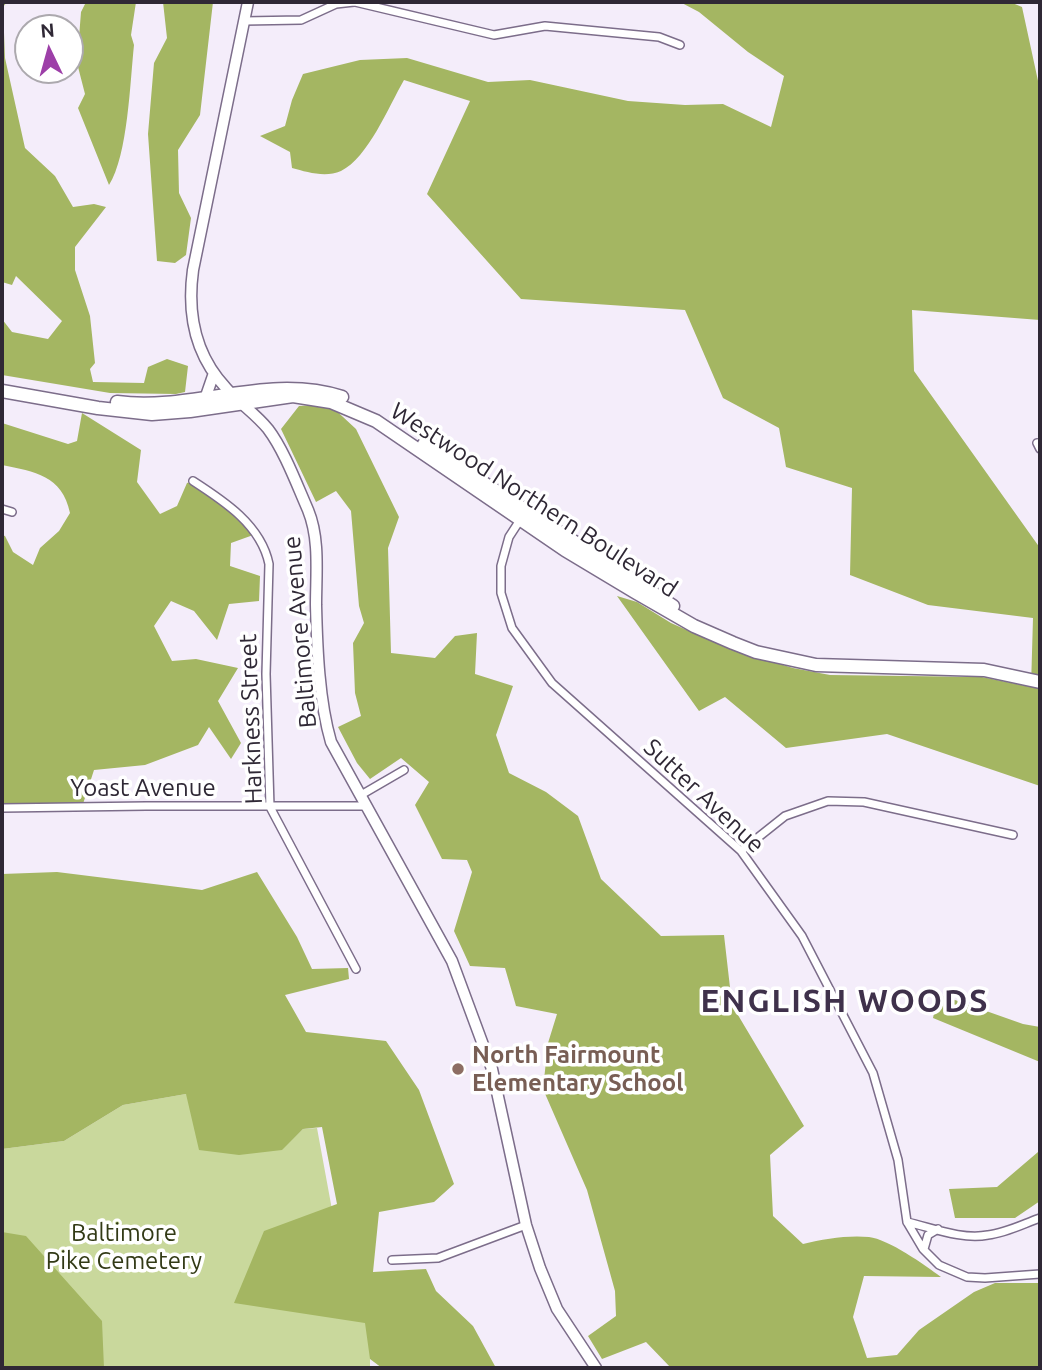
<!DOCTYPE html>
<html>
<head>
<meta charset="utf-8">
<style>
	body { margin:0 }
	#map { position:relative; width:1042px; height:1370px; overflow:hidden; background:#f4edfa; font-family:Ubuntu,sans-serif }
	canvas { display:block }
	.frame { position:absolute; inset:0; border:4px solid #2f2835; pointer-events:none }
	.north { position:absolute; left:14px; top:14px; width:70px; height:70px; box-sizing:border-box; background:#fff; border:2px solid #aca9ae; border-radius:50%; rotate:355deg; font-size:19px; font-weight:700; line-height:28px; text-align:center; color:#2f2835 }
	.north::after { content:''; display:block; margin:auto; width:24px; height:32px; background:#9d3fa8; clip-path:polygon(50% 0,100% 100%,50% 72%,0 100%) }
</style>
</head>
<body>
<div id="map">
<canvas width="1042" height="1370"></canvas>
<div class="frame"></div>
<div class="north">N</div>
</div>
<script>
const c = document.querySelector('canvas').getContext('2d');
c.lineJoin = 'round';
function fillPath(path, color) { c.fillStyle = color; c.fill(path, 'evenodd'); }
function strokePath(path, color, width, dash) { c.strokeStyle = color; c.lineWidth = width; c.lineCap = dash ? 'butt' : 'round'; c.setLineDash(dash || []); c.stroke(path); }
function drawText(font, color, halo, rows, align = 'center') {
  c.font = font + ' Ubuntu,sans-serif'; c.lineWidth = 7; c.setLineDash([]); c.textBaseline = 'middle'; c.strokeStyle = halo; c.fillStyle = color; for (const [text, x, y, turn = 0] of rows) {
    c.save(); c.translate(x, y); c.rotate((+turn || 0) * Math.PI / 180); c.textAlign = isNaN(turn) ? turn : align; if (halo) c.strokeText(text, 0, 0); c.fillText(text, 0, 0); c.restore();
  }
}
const green = new Path2D(`
	M 186,1094 L 281,1150 L 303,1129 L 317,1128 L 351,1313 L 370,1319 L 370,1368 L 2,1368 L 2,1149 L 64,1141 L 123,1105 Z`);
const forest = new Path2D(`
	M 2,2 L 7,2 L 3,7 L 5,58 L 25,148 L 55,176 L 73,207 L 94,204 L 106,207 L 75,247 L 75,270 L 90,316 L 95,363 L 90,369 L 93,382 L 144,383 L 148,367 L 167,359 L 188,366 L 185,392 L 176,394 L 110,393 L 2,375 L 2,319 L 12,332 L 48,339 L 62,321 L 16,276 L 12,285 L 2,282 Z
	M 86,2 L 136,2 L 131,35 L 134,45 C 130,82 128,155 109,185 L 78,108 L 85,94 L 77,63 L 81,12 Z
	M 163,2 L 213,2 L 200,115 L 178,150 L 179,193 L 191,218 L 186,255 L 175,263 L 157,261 L 148,134 L 154,63 L 167,38 Z
	M 680,2 L 1010,2 L 1022,7 L 1040,90 L 1040,320 L 912,310 L 914,371 L 1040,548 L 1040,786 L 887,734 L 786,748 L 725,697 L 699,711 L 617,596 L 637,602 L 671,623 L 727,648 L 793,668 L 830,675 L 982,677 L 1031,687 L 1033,618 L 928,605 L 850,575 L 852,488 L 786,467 L 779,428 L 723,398 L 685,310 L 521,299 L 427,194 L 470,101 L 404,80 C 389,106 368,158 341,171 C 325,178 307,172 292,168 L 290,152 L 260,136 L 285,126 L 292,100 L 303,74 L 360,60 L 407,58 L 488,82 L 530,80 L 628,101 L 685,105 L 723,104 L 771,127 L 784,76 L 748,52 L 699,12 Z
	M 329,404 L 356,429 L 399,517 L 388,548 L 391,653 L 435,658 L 455,636 L 477,633 L 475,674 L 513,686 L 496,735 L 509,773 L 546,792 L 578,816 L 601,879 L 661,936 L 724,935 L 732,1005 L 804,1126 L 770,1155 L 773,1216 L 803,1244 C 824,1239 847,1235 869,1237 C 888,1239 925,1265 941,1277 L 864,1276 L 853,1317 L 867,1358 L 897,1355 L 919,1330 L 974,1292 L 995,1283 L 1040,1283 L 1040,1368 L 671,1368 L 646,1342 L 602,1359 L 588,1336 L 616,1316 L 615,1291 L 587,1190 L 543,1089 L 548,1043 L 557,1014 L 516,1006 L 505,968 L 470,966 L 454,931 L 472,872 L 467,860 L 442,859 L 415,805 L 429,782 L 401,758 L 370,779 L 357,763 L 338,727 L 361,716 L 355,693 L 353,643 L 364,623 L 359,606 L 351,511 L 336,491 L 316,502 L 281,429 L 299,406 Z
	M 82,413 L 141,450 L 137,482 L 160,514 L 177,506 L 187,483 L 193,481 L 228,504 L 256,534 L 231,543 L 230,566 L 260,576 L 259,601 L 229,604 L 217,640 L 194,611 L 171,601 L 154,626 L 172,661 L 196,659 L 238,668 L 218,701 L 241,743 L 231,759 L 209,727 L 198,745 L 145,765 L 94,770 L 82,807 L 2,805 L 2,535 L 5,536 L 13,552 L 33,565 L 40,548 L 59,531 L 70,513 C 62,475 35,472 2,465 L 2,423 L 68,444 L 77,441 Z
	M 57,872 L 202,890 L 257,872 L 297,937 L 312,969 L 348,968 L 349,979 L 285,995 L 306,1032 L 386,1041 L 419,1090 L 454,1184 L 434,1202 L 379,1212 L 373,1272 L 426,1269 L 436,1291 L 473,1326 L 496,1368 L 382,1368 L 370,1359 L 365,1323 L 234,1303 L 264,1231 L 337,1204 L 322,1127 L 303,1129 L 282,1150 L 239,1155 L 199,1150 L 186,1094 L 123,1105 L 64,1141 L 2,1149 L 2,874 Z
	M 938,994 L 1023,1024 L 1040,1027 L 1040,1062 L 933,1018 Z
	M 1040,1140 L 1040,1201 L 1015,1218 L 955,1218 L 949,1189 L 997,1187 L 1038,1152 Z
	M 2,1232 L 26,1236 L 102,1321 L 104,1368 L 2,1368 Z`);
const street = new Path2D(`
	M 355,2 L 494,35 L 545,26 L 659,37 L 680,45
	M 244,21 L 301,20 L 336,4 L 354,2
	M 1037,443 L 1040,449
	M 193,481 C 224,501 261,525 269,564 L 266,674 L 270,807 L 356,969
	M 2,509 L 12,512
	M 522,517 L 509,537 L 501,566 L 501,593 L 512,628 L 552,683 L 741,851 L 802,936 L 873,1073 L 898,1160 L 907,1222 L 923,1249 L 939,1265 L 967,1277 L 985,1278 L 1040,1274
	M 361,795 L 404,770
	M 2,808 L 146,806 L 367,806
	M 741,851 L 785,816 L 828,801 L 864,802 L 1013,835
	M 907,1222 C 933,1228 962,1240 988,1235 C 1006,1233 1023,1224 1040,1218
	M 924,1249 L 928,1235 L 938,1229
	M 392,1260 L 438,1258 L 526,1225`);
const secondary = new Path2D(`
	M 248,2 L 193,270 C 187,314 195,355 226,388 C 239,403 256,414 268,429 C 284,450 297,485 308,510 C 320,539 316,574 316,605 C 317,648 319,701 331,742 L 452,961 L 492,1069 L 526,1225 L 540,1268 L 557,1309 L 596,1368
	M 205,399 L 214,373`);
const primary = new Path2D(`
	M 2,391 L 98,408 L 152,414 L 190,411 L 293,396 L 331,402 L 376,421 L 565,550 L 635,592 L 694,626 L 733,643 L 756,652 L 816,665 L 984,670 L 1040,682
	M 117,402 C 193,412 267,373 342,397
	M 424,444 L 673,606`);
const markers = [
	[458,1069,7,"#8d6e63"]
];
const streetNames = [
	["Westwood Northern Boulevard",534,500,33],
	["Baltimore Avenue",300,632,-95],
	["Harkness Street",251,719,-92],
	["Yoast Avenue",143,788],
	["Sutter Avenue",704,796,43]
];
const educationNames = [
	["North Fairmount",472,1055],
	["Elementary School",472,1083]
];
const parkNames = [
	["Baltimore",124,1233],
	["Pike Cemetery",124,1261]
];
const districtNames = [
	["ENGLISH WOODS",845,1001]
];
fillPath(green, '#c9d89c');
fillPath(forest, '#a4b662');
strokePath(street, '#7c6d8a', 10);
strokePath(secondary, '#7c6d8a', 13);
strokePath(primary, '#7c6d8a', 15);
strokePath(street, '#fff', 7);
strokePath(secondary, '#fff', 10);
strokePath(primary, '#fff', 12);
for (const [x, y, r, color] of markers) { const dot = new Path2D(); dot.arc(x, y, r, 0, 2 * Math.PI); c.fillStyle = color; c.fill(dot); strokePath(dot, '#fff', 2.5); }
drawText('24px', '#2f2835', '#fff', streetNames);
drawText('bold 24px', '#785e54', '#fff', educationNames, 'left');
drawText('24px', '#323a16', '#fff', parkNames);
c.letterSpacing = '2px';
drawText('bold 32px', '#3f314b', '#fff', districtNames);
c.letterSpacing = '0px';
</script>
</body>
</html>
